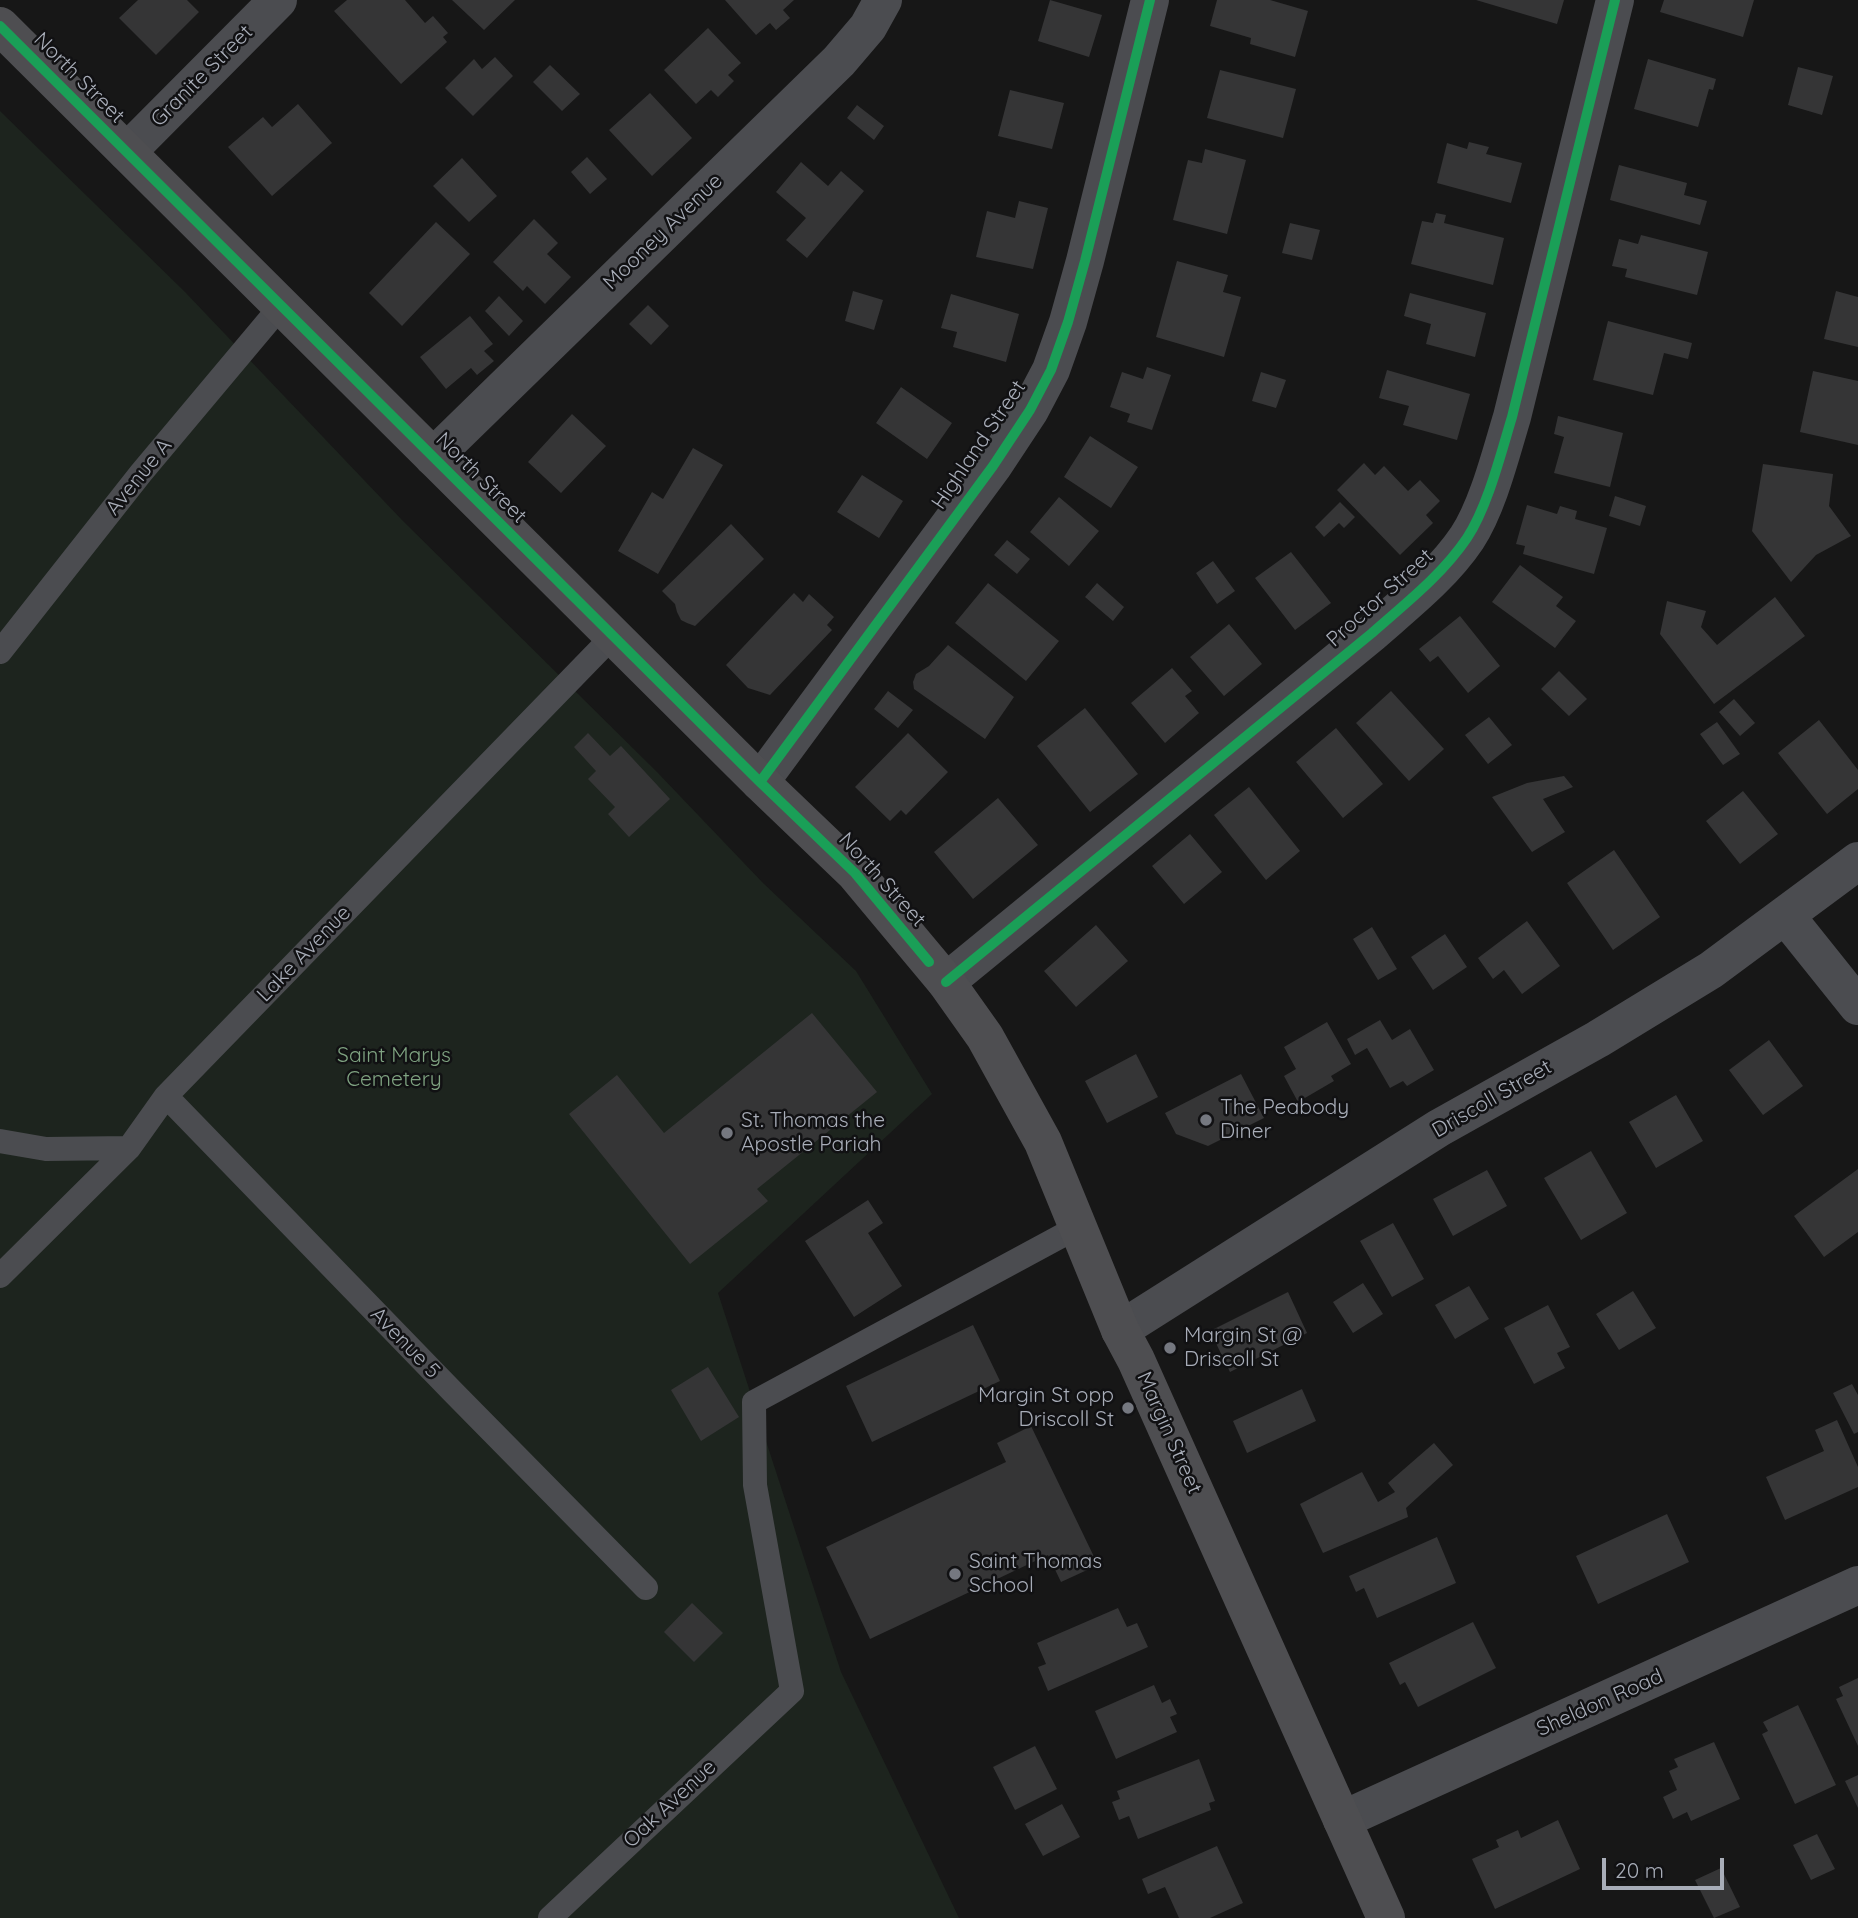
<!DOCTYPE html>
<html>
<head>
<meta charset="utf-8">
<style>
	body { margin:0 }
	#map { position:relative; width:1858px; height:1918px; overflow:hidden; background:#171717; font-family:Quicksand,sans-serif }
	canvas { display:block }
	.scale { position:absolute; left:1602px; top:1858px; width:122px; height:32px; box-sizing:border-box; border:4px solid #a8adb8; border-top:0; padding-left:9px; font-size:21px; line-height:24px; white-space:nowrap; color:#a8adb8; -webkit-text-stroke:5px #111113; paint-order:stroke }
</style>
</head>
<body>
<div id="map">
<canvas width="1858" height="1918"></canvas>
<div class="scale">20 m</div>
</div>
<script>
const c = document.querySelector('canvas').getContext('2d');
c.lineJoin = 'round';
function fillPath(path, color) { c.fillStyle = color; c.fill(path, 'evenodd'); }
function strokePath(path, color, width, dash) { c.strokeStyle = color; c.lineWidth = width; c.lineCap = dash ? 'butt' : 'round'; c.setLineDash(dash || []); c.stroke(path); }
function drawText(font, color, halo, rows, align = 'center') {
  c.font = font + ' Quicksand,sans-serif'; c.lineWidth = 5; c.setLineDash([]); c.textBaseline = 'middle'; c.strokeStyle = halo; c.fillStyle = color; for (const [text, x, y, turn = 0] of rows) {
    c.save(); c.translate(x, y); c.rotate((+turn || 0) * Math.PI / 180); c.textAlign = isNaN(turn) ? turn : align; if (halo) c.strokeText(text, 0, 0); c.fillText(text, 0, 0); c.restore();
  }
}
const green = new Path2D(`
	M 0,111 L 185,292 L 402,520 L 657,772 L 763,883 L 856,971 L 932,1094 L 718,1293 L 841,1672 L 959,1918 L 0,1918 Z`);
const building = new Path2D(`
	M 138,0 L 187,0 L 199,12 L 156,55 L 119,18 Z
	M 347,0 L 405,0 L 425,23 L 433,16 L 448,33 L 443,37 L 447,42 L 401,84 L 334,11 Z
	M 452,0 L 515,0 L 484,30 Z
	M 725,0 L 794,0 L 783,10 L 790,18 L 776,30 L 770,23 L 756,35 Z
	M 1050,0 L 1102,15 L 1089,57 L 1038,41 Z
	M 1217,0 L 1270,0 L 1308,11 L 1295,57 L 1250,44 L 1251,38 L 1210,26 Z
	M 1476,0 L 1564,0 L 1557,24 Z
	M 1664,0 L 1754,0 L 1743,37 L 1660,12 Z
	M 708,28 L 741,63 L 728,75 L 734,81 L 718,97 L 711,90 L 696,104 L 664,70 Z
	M 495,57 L 513,76 L 473,116 L 445,88 L 474,59 L 482,69 Z
	M 1648,59 L 1716,79 L 1713,90 L 1709,89 L 1698,127 L 1634,109 Z
	M 550,65 L 580,94 L 562,111 L 533,82 Z
	M 1798,67 L 1833,76 L 1822,115 L 1788,105 Z
	M 1220,70 L 1296,89 L 1283,138 L 1207,118 Z
	M 1010,90 L 1064,103 L 1052,149 L 998,136 Z
	M 650,93 L 692,138 L 652,176 L 609,130 Z
	M 298,104 L 332,143 L 272,196 L 228,147 L 263,117 L 272,127 Z
	M 857,105 L 884,126 L 874,140 L 847,118 Z
	M 1469,142 L 1489,147 L 1486,154 L 1522,163 L 1511,203 L 1437,183 L 1447,143 L 1467,149 Z
	M 1205,149 L 1246,160 L 1227,234 L 1173,220 L 1188,160 L 1202,163 Z
	M 587,157 L 607,179 L 590,194 L 571,172 Z
	M 462,158 L 497,196 L 469,222 L 433,186 Z
	M 801,162 L 828,186 L 841,171 L 864,191 L 807,258 L 786,240 L 806,218 L 776,192 Z
	M 1619,165 L 1687,183 L 1684,195 L 1707,201 L 1700,225 L 1610,200 Z
	M 1019,201 L 1048,208 L 1033,269 L 976,257 L 987,211 L 1015,218 Z
	M 1436,213 L 1446,215 L 1444,223 L 1504,238 L 1493,285 L 1411,264 L 1422,221 L 1433,223 Z
	M 534,219 L 558,243 L 547,254 L 571,277 L 545,304 L 527,286 L 523,291 L 493,262 Z
	M 436,222 L 470,254 L 402,326 L 369,293 Z
	M 1290,223 L 1320,230 L 1312,260 L 1282,253 Z
	M 1641,235 L 1708,252 L 1697,295 L 1625,277 L 1627,269 L 1612,266 L 1619,239 L 1638,244 Z
	M 1177,261 L 1228,275 L 1223,292 L 1241,297 L 1224,357 L 1156,337 Z
	M 853,291 L 883,300 L 874,330 L 845,321 Z
	M 1836,291 L 1858,297 L 1858,347 L 1824,339 Z
	M 1410,293 L 1486,313 L 1475,357 L 1426,344 L 1431,324 L 1404,316 Z
	M 951,294 L 1019,314 L 1006,362 L 953,347 L 957,332 L 941,328 Z
	M 499,296 L 523,321 L 509,336 L 485,311 Z
	M 648,305 L 669,326 L 651,345 L 629,324 Z
	M 470,316 L 493,344 L 484,351 L 494,361 L 477,375 L 471,368 L 446,389 L 420,357 Z
	M 1608,321 L 1692,343 L 1688,359 L 1664,353 L 1653,395 L 1593,380 Z
	M 1147,367 L 1171,375 L 1152,430 L 1127,422 L 1130,414 L 1110,407 L 1122,372 L 1143,379 Z
	M 1387,370 L 1470,394 L 1457,440 L 1403,425 L 1409,406 L 1379,398 Z
	M 1813,371 L 1858,381 L 1858,445 L 1800,432 Z
	M 1261,372 L 1286,380 L 1276,408 L 1252,401 Z
	M 901,387 L 952,423 L 927,459 L 876,423 Z
	M 572,414 L 606,446 L 561,493 L 528,462 Z
	M 1558,416 L 1623,433 L 1610,487 L 1554,473 L 1564,437 L 1554,434 Z
	M 1090,436 L 1138,467 L 1111,508 L 1064,477 Z
	M 693,448 L 723,465 L 658,574 L 618,551 L 652,492 L 663,499 Z
	M 1364,463 L 1375,475 L 1384,466 L 1408,491 L 1420,480 L 1440,501 L 1426,515 L 1433,523 L 1400,555 L 1337,490 Z
	M 1763,464 L 1833,474 L 1829,506 L 1851,536 L 1816,555 L 1791,582 L 1752,531 Z
	M 862,475 L 903,501 L 879,538 L 837,512 Z
	M 1615,496 L 1646,506 L 1640,526 L 1609,516 Z
	M 1059,497 L 1099,531 L 1069,566 L 1030,532 Z
	M 1340,502 L 1355,517 L 1344,528 L 1339,523 L 1324,537 L 1315,527 Z
	M 1527,505 L 1557,514 L 1560,506 L 1577,511 L 1575,519 L 1607,528 L 1594,574 L 1523,554 L 1525,546 L 1516,544 Z
	M 731,524 L 764,559 L 695,626 L 687,623 L 681,620 L 677,612 L 675,604 L 662,591 Z
	M 1007,540 L 1030,559 L 1017,574 L 994,555 Z
	M 1291,552 L 1331,603 L 1295,630 L 1255,578 Z
	M 1213,561 L 1235,591 L 1217,604 L 1196,573 Z
	M 1520,565 L 1563,597 L 1556,606 L 1576,621 L 1555,648 L 1492,602 Z
	M 988,583 L 1059,641 L 1026,681 L 955,623 Z
	M 1097,583 L 1124,607 L 1113,621 L 1085,597 Z
	M 794,593 L 803,602 L 809,594 L 834,617 L 827,625 L 832,630 L 770,695 L 748,688 L 726,665 Z
	M 1775,597 L 1805,636 L 1714,704 L 1660,634 L 1667,601 L 1706,611 L 1701,627 L 1717,645 Z
	M 1460,616 L 1500,666 L 1468,693 L 1438,656 L 1430,662 L 1419,649 Z
	M 1229,624 L 1262,664 L 1224,696 L 1190,657 Z
	M 948,645 L 1014,697 L 985,739 L 914,689 L 913,682 L 916,674 L 929,666 Z
	M 1172,668 L 1192,691 L 1185,696 L 1199,713 L 1165,743 L 1131,703 Z
	M 1559,671 L 1587,699 L 1569,716 L 1541,689 Z
	M 888,691 L 913,710 L 898,728 L 874,709 Z
	M 1391,691 L 1444,749 L 1409,781 L 1356,723 Z
	M 1734,699 L 1755,723 L 1740,736 L 1719,712 Z
	M 1085,708 L 1138,774 L 1090,812 L 1037,746 Z
	M 1489,717 L 1512,745 L 1488,764 L 1465,735 Z
	M 1819,720 L 1858,770 L 1858,789 L 1827,814 L 1778,753 Z
	M 1717,722 L 1740,754 L 1723,765 L 1700,734 Z
	M 1336,728 L 1383,784 L 1343,818 L 1296,762 Z
	M 588,733 L 610,756 L 621,746 L 670,799 L 629,837 L 608,814 L 615,807 L 588,779 L 596,771 L 574,747 Z
	M 908,733 L 948,772 L 906,815 L 901,810 L 890,821 L 855,787 Z
	M 1564,776 L 1573,787 L 1543,799 L 1565,832 L 1532,852 L 1492,797 L 1527,783 Z
	M 1249,787 L 1300,851 L 1266,880 L 1214,815 Z
	M 1743,791 L 1778,834 L 1740,864 L 1706,821 Z
	M 998,798 L 1038,845 L 973,899 L 934,852 Z
	M 1190,834 L 1222,872 L 1184,904 L 1152,866 Z
	M 1614,850 L 1660,917 L 1613,950 L 1567,883 Z
	M 1527,921 L 1560,966 L 1522,994 L 1504,970 L 1493,979 L 1478,958 Z
	M 1096,925 L 1128,961 L 1076,1007 L 1044,971 Z
	M 1372,927 L 1397,969 L 1378,980 L 1353,939 Z
	M 1445,934 L 1467,967 L 1433,990 L 1411,957 Z
	M 812,1013 L 877,1092 L 757,1189 L 768,1201 L 690,1264 L 569,1114 L 617,1075 L 664,1133 Z
	M 1380,1020 L 1392,1040 L 1410,1029 L 1434,1070 L 1407,1086 L 1403,1081 L 1390,1088 L 1367,1048 L 1355,1055 L 1347,1039 Z
	M 1327,1022 L 1351,1064 L 1331,1076 L 1334,1081 L 1298,1102 L 1284,1076 L 1296,1069 L 1284,1047 Z
	M 1769,1040 L 1803,1086 L 1763,1115 L 1729,1070 Z
	M 1136,1054 L 1158,1097 L 1107,1123 L 1085,1081 Z
	M 1241,1074 L 1264,1118 L 1208,1146 L 1176,1134 L 1165,1113 Z
	M 1676,1095 L 1703,1141 L 1656,1168 L 1629,1122 Z
	M 1591,1151 L 1627,1213 L 1581,1240 L 1544,1178 Z
	M 1858,1169 L 1858,1232 L 1824,1257 L 1794,1216 Z
	M 1487,1170 L 1507,1206 L 1453,1236 L 1433,1199 Z
	M 868,1200 L 883,1223 L 868,1233 L 902,1286 L 854,1317 L 805,1241 Z
	M 1393,1223 L 1424,1279 L 1392,1297 L 1360,1241 Z
	M 1363,1283 L 1383,1314 L 1353,1333 L 1333,1302 Z
	M 1469,1286 L 1489,1319 L 1455,1339 L 1435,1305 Z
	M 1633,1291 L 1656,1328 L 1619,1350 L 1596,1314 Z
	M 1288,1292 L 1307,1333 L 1230,1372 L 1210,1331 Z
	M 1548,1305 L 1570,1347 L 1557,1353 L 1565,1368 L 1534,1384 L 1504,1328 Z
	M 973,1325 L 1000,1381 L 872,1442 L 846,1386 Z
	M 708,1367 L 739,1417 L 701,1441 L 671,1390 Z
	M 1852,1384 L 1858,1395 L 1858,1432 L 1854,1434 L 1833,1393 Z
	M 1302,1389 L 1316,1421 L 1247,1453 L 1233,1421 Z
	M 1837,1420 L 1858,1467 L 1858,1487 L 1785,1520 L 1766,1477 L 1824,1451 L 1815,1430 Z
	M 1031,1426 L 1098,1565 L 1061,1582 L 1048,1555 L 870,1639 L 826,1547 L 1006,1462 L 997,1443 Z
	M 1434,1443 L 1453,1465 L 1406,1508 L 1408,1517 L 1323,1553 L 1300,1504 L 1362,1472 L 1378,1502 L 1395,1492 L 1388,1483 Z
	M 1667,1514 L 1689,1562 L 1598,1604 L 1576,1556 Z
	M 1437,1537 L 1456,1583 L 1377,1618 L 1364,1588 L 1356,1592 L 1349,1576 Z
	M 692,1603 L 723,1633 L 694,1662 L 664,1632 Z
	M 1118,1608 L 1127,1627 L 1137,1623 L 1148,1647 L 1048,1691 L 1038,1667 L 1046,1664 L 1037,1643 Z
	M 1473,1622 L 1496,1668 L 1418,1707 L 1405,1682 L 1400,1685 L 1389,1663 Z
	M 1858,1678 L 1858,1746 L 1836,1699 L 1843,1696 L 1839,1687 Z
	M 1154,1685 L 1162,1703 L 1170,1699 L 1177,1714 L 1170,1717 L 1177,1732 L 1116,1759 L 1095,1711 Z
	M 1798,1705 L 1836,1785 L 1795,1804 L 1762,1734 L 1768,1731 L 1763,1722 Z
	M 1714,1742 L 1740,1799 L 1691,1821 L 1687,1812 L 1673,1819 L 1663,1797 L 1677,1790 L 1669,1771 L 1678,1767 L 1674,1759 Z
	M 1035,1746 L 1057,1789 L 1015,1810 L 993,1767 Z
	M 1199,1759 L 1215,1801 L 1209,1803 L 1211,1810 L 1138,1839 L 1129,1816 L 1119,1820 L 1112,1802 L 1120,1799 L 1117,1791 Z
	M 1858,1775 L 1858,1808 L 1845,1781 Z
	M 1062,1804 L 1080,1837 L 1043,1856 L 1025,1824 Z
	M 1558,1820 L 1580,1869 L 1495,1909 L 1472,1859 L 1499,1847 L 1496,1840 L 1518,1830 L 1521,1838 Z
	M 1817,1834 L 1835,1869 L 1811,1880 L 1793,1845 Z
	M 1217,1846 L 1243,1903 L 1210,1918 L 1179,1918 L 1165,1887 L 1148,1894 L 1142,1879 Z
	M 1721,1868 L 1740,1907 L 1714,1918 L 1695,1880 Z`);
const lane = new Path2D(`
	M 0,652 L 141,473 L 281,306
	M 166,1096 L 452,1391 L 646,1588
	M 0,1141 L 46,1149 L 129,1148
	M 0,1276 L 129,1148 L 166,1096 L 613,636
	M 550,1918 L 792,1691 L 755,1485 L 754,1402 L 1078,1227`);
const street = new Path2D(`
	M 127,152 L 278,0
	M 433,457 L 839,61 L 868,27 L 883,0
	M 760,782 L 993,466 L 1030,410 L 1051,370 L 1068,322 L 1085,261 L 1150,0
	M 1785,915 L 1858,1006
	M 946,982 L 1372,633 C 1406,603 1442,575 1467,538 C 1488,506 1501,453 1512,417 L 1615,0
	M 1120,1330 L 1439,1128 L 1598,1039 L 1711,970 L 1858,861
	M 1342,1820 L 1858,1585`);
const highway = new Path2D(`
	M 0,26 L 760,782 L 855,873 L 946,982 L 985,1037 L 1043,1142 L 1120,1330 L 1136,1360 L 1386,1918`);
const cycleway = new Path2D(`
	M 0,26 L 760,782 L 855,873 L 929,962
	M 760,782 L 993,466 L 1030,410 L 1051,370 L 1068,322 L 1085,261 L 1150,0
	M 946,982 L 1372,633 C 1406,603 1442,575 1467,538 C 1488,506 1501,453 1512,417 L 1615,0`);
const markers = [
	[1206,1120,7,"#757880"],
	[727,1133,7,"#757880"],
	[1170,1348,7,"#757880"],
	[1128,1408,7,"#757880"],
	[955,1574,7,"#757880"]
];
const streetNames = [
	["Granite Street",202,76,-45],
	["North Street",79,78,45],
	["Mooney Avenue",663,232,-44],
	["Highland Street",979,445,-56],
	["Avenue A",139,477,-51],
	["North Street",481,478,45],
	["Proctor Street",1380,598,-42],
	["North Street",882,880,48],
	["Lake Avenue",304,954,-46],
	["Driscoll Street",1492,1099,-30],
	["Avenue 5",405,1343,46],
	["Margin Street",1169,1433,66],
	["Sheldon Road",1600,1703,-24],
	["Oak Avenue",670,1804,-43]
];
const parkNames = [
	["Saint Marys",394,1056],
	["Cemetery",394,1080]
];
const poiNames = [
	["The Peabody",1220,1108],
	["Diner",1220,1132],
	["St. Thomas the",741,1121],
	["Apostle Pariah",741,1145],
	["Margin St @",1184,1336],
	["Driscoll St",1184,1360],
	["Margin St opp",1114,1396,"right"],
	["Driscoll St",1114,1420,"right"],
	["Saint Thomas",969,1562],
	["School",969,1586]
];
fillPath(green, '#1d241e');
fillPath(building, '#353536');
strokePath(lane, '#4b4c50', 24);
strokePath(street, '#4b4c50', 38);
strokePath(highway, '#4e4e51', 38);
strokePath(cycleway, '#1a9f57', 10);
for (const [x, y, r, color] of markers) { const dot = new Path2D(); dot.arc(x, y, r, 0, 2 * Math.PI); c.fillStyle = color; c.fill(dot); strokePath(dot, '#111113', 2.5); }
drawText('21px', '#a8adb8', '#111113', streetNames);
drawText('21px', '#7fa381', '#111113', parkNames);
drawText('21px', '#a8adb8', '#111113', poiNames, 'left');
</script>
</body>
</html>
